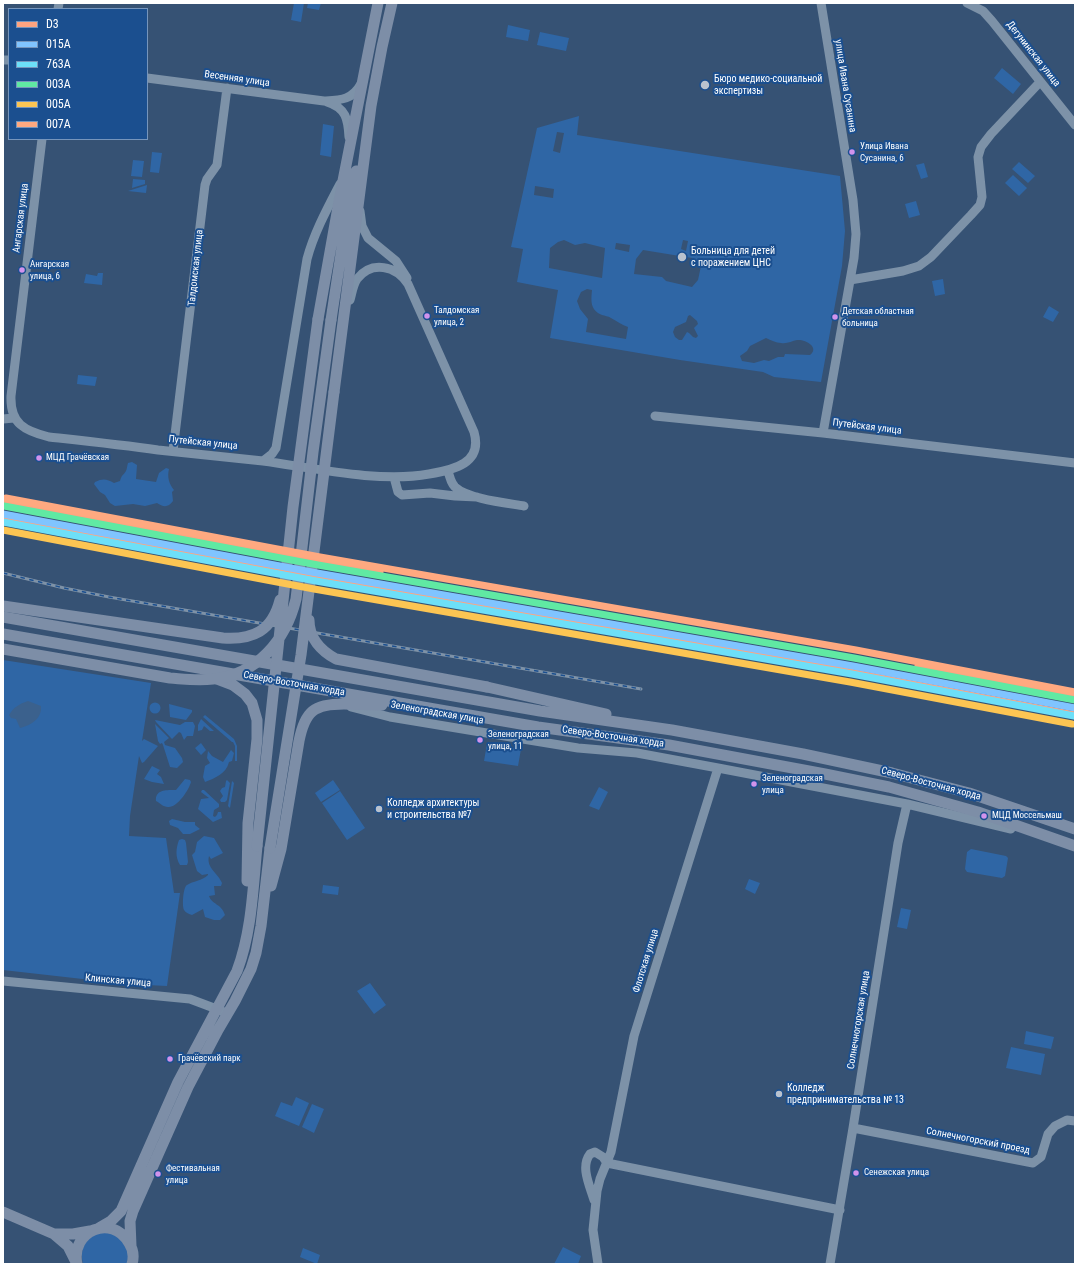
<!DOCTYPE html>
<html>
<head>
<meta charset="utf-8">
<style>
	body { margin:0 }
	#map { position:relative; width:1078px; height:1267px; overflow:hidden; background:#365274; font-family:"Roboto Condensed",sans-serif }
	canvas { display:block }
	.frame { position:absolute; inset:0; border:4px solid #fff; pointer-events:none }
	.legend { position:absolute; left:8px; top:8px; width:140px; height:132px; box-sizing:border-box; background:#1b4f8f; border:1px solid #7695bc; margin:0; padding:5px 7px; list-style:none; font-size:12px; color:#fff }
	.legend li { display:flex; align-items:center; gap:8px; height:20px }
	.legend b { width:20px; border:1px solid #7695bc }
</style>
</head>
<body>
<div id="map">
<canvas width="1078" height="1267"></canvas>
<div class="frame"></div>
<ul class="legend">
<li><b style="height:5px;background:#ffa480"></b>D3</li>
<li><b style="height:5px;background:#80c4ff"></b>015А</li>
<li><b style="height:5px;background:#6ddff8"></b>763А</li>
<li><b style="height:5px;background:#60e9a3"></b>003А</li>
<li><b style="height:5px;background:#fcc553"></b>005А</li>
<li><b style="height:5px;background:#ffa980"></b>007А</li>
</ul>
</div>
<script>
const c = document.querySelector('canvas').getContext('2d');
c.lineJoin = 'round';
function fillPath(path, color) { c.fillStyle = color; c.fill(path, 'evenodd'); }
function strokePath(path, color, width, dash) { c.strokeStyle = color; c.lineWidth = width; c.lineCap = dash ? 'butt' : 'round'; c.setLineDash(dash || []); c.stroke(path); }
function drawText(font, color, halo, rows, align = 'center') {
  c.font = font + ' "Roboto Condensed",sans-serif'; c.lineWidth = 4; c.setLineDash([]); c.textBaseline = 'middle'; c.strokeStyle = halo; c.fillStyle = color; for (const [text, x, y, turn = 0] of rows) {
    c.save(); c.translate(x, y); c.rotate((+turn || 0) * Math.PI / 180); c.textAlign = isNaN(turn) ? turn : align; if (halo) c.strokeText(text, 0, 0); c.fillText(text, 0, 0); c.restore();
  }
}
const green = new Path2D(`
	M 294,3 L 304,3 L 301,22 L 291,20 Z
	M 308,3 L 321,3 L 319,10 L 307,8 Z
	M 508,25 L 530,30 L 528,41 L 506,37 Z
	M 540,32 L 569,38 L 566,51 L 537,45 Z
	M 1002,68 L 1021,84 L 1013,94 L 994,78 Z
	M 579,116 L 577,135 L 840,176 L 845,231 L 842,266 L 821,382 L 774,377 L 763,372 L 680,360 L 550,338 L 558,290 L 517,282 L 523,249 L 511,247 L 537,128 ZM 557,132 L 564,133 L 560,153 L 553,151 ZM 535,186 L 554,189 L 553,198 L 534,195 ZM 564,240 L 575,245 L 585,243 L 605,248 L 602,278 L 549,268 L 550,248 L 558,242 ZM 683,240 L 688,241 L 686,251 L 681,249 ZM 616,243 L 630,245 L 629,252 L 615,249 ZM 643,250 L 692,258 L 700,263 L 701,266 L 698,280 L 692,287 L 666,281 L 662,277 L 634,274 L 636,259 ZM 587,289 L 592,290 C 591,301 590,310 602,315 C 605,316 608,316 611,318 C 617,321 622,325 628,327 L 626,339 L 586,332 L 588,319 L 580,309 L 577,301 L 581,292 ZM 690,315 L 697,321 L 698,324 L 694,328 L 698,336 L 696,338 L 693,337 L 689,333 L 687,332 L 682,340 L 679,340 L 675,337 L 673,332 L 675,327 L 686,322 L 688,316 ZM 766,338 C 771,340 776,343 781,343 C 787,344 792,341 797,340 C 805,339 820,347 810,355 L 785,354 L 784,357 L 778,357 L 769,361 L 764,360 L 754,363 L 742,361 L 740,356 L 747,351 L 750,346 Z
	M 323,124 L 334,126 L 331,157 L 320,155 Z
	M 152,152 L 162,153 L 159,173 L 150,172 Z
	M 133,160 L 144,161 L 142,177 L 131,176 Z
	M 1019,162 L 1035,176 L 1028,183 L 1012,169 Z
	M 924,163 L 928,177 L 921,179 L 916,165 Z
	M 1013,175 L 1027,188 L 1019,196 L 1005,183 Z
	M 133,179 L 145,180 L 145,184 L 132,188 Z
	M 147,185 L 146,193 L 128,191 Z
	M 916,201 L 920,215 L 909,218 L 905,204 Z
	M 98,273 L 103,273 L 102,285 L 84,283 L 86,274 L 97,276 Z
	M 943,279 L 945,294 L 935,296 L 932,281 Z
	M 1049,306 L 1059,312 L 1053,322 L 1043,317 Z
	M 78,375 L 97,377 L 95,386 L 77,384 Z
	M 132,462 L 137,465 L 136,479 L 156,482 L 159,473 L 166,468 L 169,469 C 167,477 169,484 174,490 L 172,492 L 173,501 C 168,508 163,507 157,503 L 145,506 L 133,504 L 115,506 L 110,503 L 105,495 L 100,492 L 94,484 L 95,482 C 103,478 107,479 114,483 L 120,481 C 122,474 123,476 126,471 C 127,469 127,466 128,463 Z
	M 3,660 L 151,683 L 142,741 L 144,739 L 158,746 L 144,762 L 142,763 L 139,756 L 130,816 L 129,836 L 166,838 L 174,893 L 180,893 L 167,986 L 127,984 L 3,970 Z
	M149.5 708a5.5 5.5 0 1 1 11 0a5.5 5.5 0 1 1-11 0Z
	M 169,704 L 192,710 L 192,712 L 186,720 L 170,717 Z
	M 205,715 L 234,739 L 237,746 L 237,761 L 235,761 L 235,746 L 233,742 L 232,742 L 203,717 Z
	M 201,719 L 214,731 L 210,731 L 204,726 L 202,730 L 198,731 L 198,725 Z
	M 155,720 L 180,725 L 185,722 L 193,722 L 195,726 L 193,736 L 187,736 L 184,740 L 181,733 L 179,732 L 172,739 L 156,722 Z
	M 155,724 L 169,738 L 164,742 L 165,745 L 175,748 L 182,758 L 183,762 L 177,768 L 170,767 L 163,745 L 162,743 L 160,744 L 158,741 Z
	M 201,743 L 206,750 L 201,755 L 195,748 Z
	M 487,744 L 521,749 L 518,766 L 484,761 Z
	M 231,750 L 234,753 L 232,761 L 229,762 C 226,774 215,778 205,782 L 203,777 L 205,766 L 210,763 L 207,758 L 208,751 L 212,756 L 223,762 Z
	M 152,766 L 160,770 L 157,774 L 161,777 L 164,784 L 152,782 L 144,779 Z
	M 185,779 L 190,780 L 191,782 C 189,790 177,808 168,807 C 163,807 160,803 156,801 C 155,789 167,790 176,790 Z
	M 227,780 L 230,783 L 227,800 L 225,802 L 221,802 L 220,800 L 223,796 L 220,791 L 222,788 L 225,787 L 226,781 Z
	M 333,780 L 340,790 L 321,802 L 315,793 Z
	M 232,781 L 234,783 L 230,808 L 228,806 Z
	M 599,787 L 608,792 L 599,810 L 589,806 Z
	M 202,790 L 204,790 L 219,804 L 219,807 L 214,810 L 213,816 L 215,817 L 217,815 L 218,812 L 221,812 L 222,818 L 213,822 L 198,809 L 201,799 L 209,798 L 201,792 Z
	M 340,791 L 365,828 L 347,840 L 322,803 Z
	M 172,819 L 185,822 L 195,822 L 195,825 L 200,829 L 190,834 L 183,834 L 178,828 L 170,825 L 169,821 Z
	M 204,836 L 214,838 L 223,853 L 211,859 L 209,856 C 206,868 218,873 222,883 L 221,886 L 214,886 L 215,895 L 209,896 C 212,905 221,903 225,915 L 220,920 L 214,920 L 205,917 L 203,909 L 192,915 C 189,914 186,913 184,910 C 182,906 183,887 187,885 C 193,881 202,881 208,875 L 208,874 L 202,875 L 197,871 L 192,855 L 195,852 L 197,842 Z
	M 182,839 L 185,840 L 186,843 L 188,862 L 187,865 L 180,865 C 175,857 176,848 179,840 Z
	M 971,849 L 1006,856 L 1008,858 L 1005,876 L 1002,878 L 967,872 L 965,869 L 967,852 Z
	M 749,879 L 760,883 L 755,894 L 745,889 Z
	M 323,885 L 339,887 L 338,895 L 322,893 Z
	M 901,908 L 911,910 L 907,929 L 897,927 Z
	M 370,983 L 386,1005 L 374,1014 L 357,991 Z
	M 1026,1031 L 1054,1037 L 1051,1049 L 1024,1044 Z
	M 1011,1047 L 1045,1054 L 1041,1075 L 1006,1068 Z
	M 296,1097 L 309,1103 L 299,1126 L 275,1116 L 281,1102 L 292,1106 Z
	M 312,1104 L 324,1109 L 314,1133 L 302,1127 Z
	M 106,1232 L 119,1236 L 129,1253 L 127,1264 L 83,1264 C 80,1253 83,1241 93,1235 C 96,1233 102,1233 106,1232 Z
	M 563,1247 L 581,1256 L 578,1264 L 554,1264 Z
	M 303,1248 L 320,1255 L 317,1264 L 300,1257 Z`);
const water = new Path2D(`
	M 28,701 L 41,706 C 42,719 31,725 20,728 L 16,719 L 11,718 L 9,715 C 14,707 19,704 28,701 Z`);
const minor = new Path2D(`
	M 821,3 L 853,200 L 856,234 L 854,258 L 823,433
	M 967,3 L 983,11 L 992,21 L 1075,125
	M 58,9 L 59,3
	M 3,60 L 9,60
	M 147,78 L 324,101 C 341,100 352,100 361,84
	M 327,102 C 346,108 348,119 349,137
	M 42,139 L 11,396 C 10,424 25,431 49,437 C 85,441 122,445 158,450 C 193,454 228,457 263,461 C 314,468 379,483 429,474 C 454,470 483,463 474,432 L 408,284 C 396,266 372,260 357,279 C 353,285 352,293 350,300
	M 360,211 L 362,226 L 368,238 L 396,261 L 407,278
	M 850,280 L 903,271 L 919,266 L 931,257 L 971,215 L 980,205 L 982,197 L 978,157 L 981,147 L 991,134 L 1040,82
	M 655,416 L 823,433 L 1075,463
	M 3,419 L 14,418
	M 173,451 L 205,185 L 207,179 L 217,165 L 227,88
	M 263,461 L 272,454 L 276,448 L 307,259 C 314,233 327,209 340,184
	M 448,470 C 449,475 451,483 455,487 C 468,499 507,503 524,506
	M 394,477 L 398,492 L 402,495 L 430,493 L 455,496 L 477,497
	M 351,707 L 390,717 L 529,740 L 578,748 L 637,753 L 718,768 L 907,804 L 1011,829
	M 3,981 L 190,999 L 222,1011
	M 853,1128 L 1033,1163 L 1041,1157 L 1048,1134 L 1055,1126 L 1067,1120 L 1075,1121
	M 607,1163 L 840,1210
	M 594,1200 C 590,1186 580,1167 590,1154 L 595,1152 L 603,1157 L 607,1163
	M 598,1264 L 593,1230 L 597,1191 L 600,1179 L 611,1152 L 634,1036 L 718,768
	M 830,1264 L 853,1128 L 898,843 L 907,804`);
const major = new Path2D(`
	M 318,319 L 340,196 L 378,3
	M 331,320 L 348,208 L 356,171
	M 334,392 L 371,106 L 382,47 L 392,3
	M 3,617 L 540,711 L 672,730 L 803,754 L 892,773 L 969,793 L 1075,829
	M 3,634 L 538,727 L 669,745 L 825,774 L 889,787 L 978,812 L 1075,846
	M 212,677 L 233,685 L 245,694 L 252,703 L 257,720 L 257,739 L 248,823 L 247,881
	M 487,687 L 606,714
	M 271,886 L 281,849 L 299,741 C 305,711 314,704 344,704 C 357,704 370,705 382,705
	M 3,1212 L 54,1234 L 68,1246 L 75,1260
	M 99,1228 L 111,1221 L 121,1211 L 178,1082 L 237,971 C 252,931 253,887 257,846
	M 54,1234 L 73,1234 L 90,1231
	M 131,1246 L 130,1221 L 133,1211 L 188,1087 L 218,1030 L 235,1001 L 251,969 L 256,953 L 261,926 L 270,848
	M 77,1264 C 70,1231 112,1213 129,1243 C 133,1249 134,1257 132,1264`);
const rail = new Path2D(`
	M 3,573 L 64,588 L 109,597 L 641,689`);
const majorBridge = new Path2D(`
	M 3,606 L 223,638 C 253,640 272,631 280,600
	M 309,620 C 309,638 321,651 336,659 L 487,687
	M 3,649 L 170,678 C 184,679 198,681 213,679 C 257,675 286,640 296,599 L 313,452 L 331,320
	M 257,846 L 293,507 L 318,319
	M 270,848 L 301,655 L 334,392`);
const rail1 = new Path2D(`
	M 3,503 L 193,536 L 380,572
	M 3,520 L 304,576 L 719,647 L 1075,715
	M 917,668 L 1075,696`);
const rail2 = new Path2D(`
	M 3,514 L 317,573 L 853,666 L 1075,708`);
const rail3 = new Path2D(`
	M 3,522 L 316,581 L 852,674 L 1074,716`);
const rail4 = new Path2D(`
	M 4,506 L 318,565 L 854,658 L 1075,700`);
const rail5 = new Path2D(`
	M 3,530 L 314,589 L 850,682 L 1072,724`);
const rail6 = new Path2D(`
	M 6,498 L 320,557 L 856,650 L 1075,692`);
const markers = [
	[705,85,5,"#b9c2ce"],
	[852,152,3.5,"#d193ec"],
	[682,257,5,"#b9c2ce"],
	[22,270,3.5,"#d193ec"],
	[427,316,3.5,"#d193ec"],
	[835,317,3.5,"#d193ec"],
	[39,458,3.5,"#d193ec"],
	[480,740,3.5,"#d193ec"],
	[754,784,3.5,"#d193ec"],
	[379,809,4,"#b9c2ce"],
	[984,816,3.5,"#d193ec"],
	[170,1059,3.5,"#d193ec"],
	[779,1094,4,"#b9c2ce"],
	[856,1173,3.5,"#d193ec"],
	[158,1174,3.5,"#d193ec"]
];
const busNames = [
	["Улица Ивана",860,147],
	["Сусанина, 6",860,159],
	["Ангарская",30,265],
	["улица, 6",30,277],
	["Талдомская",434,311],
	["улица, 2",434,323],
	["Детская областная",842,312],
	["больница",842,324],
	["МЦД Грачёвская",46,458],
	["Зеленоградская",488,735],
	["улица, 11",488,747],
	["Зеленоградская",762,779],
	["улица",762,791],
	["МЦД Моссельмаш",992,816],
	["Грачёвский парк",178,1059],
	["Фестивальная",166,1169],
	["улица",166,1181],
	["Сенежская улица",864,1173]
];
const streetNames = [
	["Дегунинская улица",1033,54,52],
	["Весенняя улица",237,79,8],
	["улица Ивана Сусанина",845,86,81],
	["Ангарская улица",21,218,-83],
	["Талдомская улица",196,268,-84],
	["Путейская улица",867,427,7],
	["Путейская улица",203,443,6],
	["Северо-Восточная хорда",294,684,10],
	["Зеленоградская улица",437,713,10],
	["Северо-Восточная хорда",613,737,8],
	["Северо-Восточная хорда",931,784,15],
	["Флотская улица",646,961,-73],
	["Клинская улица",118,981,5],
	["Солнечногорская улица",859,1020,-81],
	["Солнечногорский проезд",978,1141,11]
];
const poiNames = [
	["Бюро медико-социальной",714,79],
	["экспертизы",714,91],
	["Больница для детей",691,251],
	["с поражением ЦНС",691,263],
	["Колледж архитектуры",387,803],
	["и строительства №7",387,815],
	["Колледж",787,1088],
	["предпринимательства № 13",787,1100]
];
fillPath(green, '#2f66a5');
fillPath(water, '#3b618d');
strokePath(minor, '#7d92a8', 9);
strokePath(major, '#7d8ea7', 11);
strokePath(rail, '#7e92a7', 3);
strokePath(rail, '#1b4f8f', 1.5, [4.5]);
strokePath(majorBridge, '#7d8ea7', 11);
strokePath(rail1, '#ffa480', 7);
strokePath(rail2, '#80c4ff', 7);
strokePath(rail3, '#6ddff8', 7);
strokePath(rail4, '#60e9a3', 7);
strokePath(rail5, '#fcc553', 7);
strokePath(rail6, '#ffa980', 7);
for (const [x, y, r, color] of markers) { const dot = new Path2D(); dot.arc(x, y, r, 0, 2 * Math.PI); c.fillStyle = color; c.fill(dot); strokePath(dot, '#1b4f8f', 1.5); }
drawText('9px', '#fff', '#1b4f8f', busNames, 'left');
drawText('10px', '#fff', '#1b4f8f', streetNames);
drawText('10px', '#fff', '#1b4f8f', poiNames, 'left');
</script>
</body>
</html>
